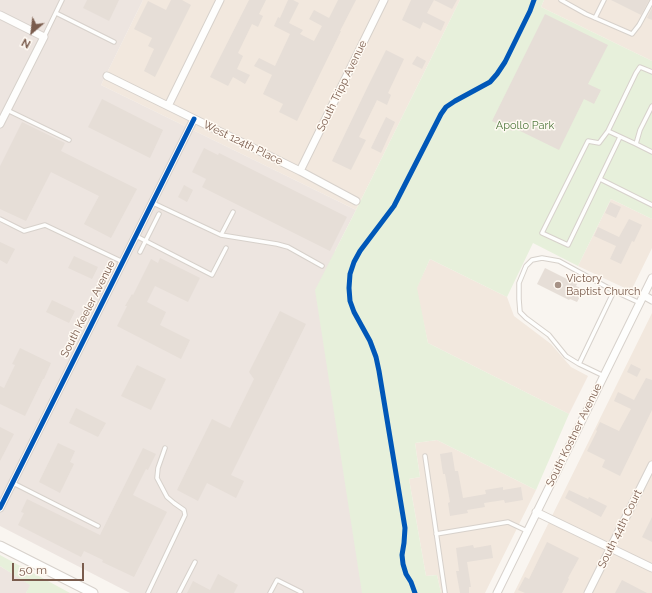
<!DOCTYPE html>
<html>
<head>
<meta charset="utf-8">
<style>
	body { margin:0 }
	#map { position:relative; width:652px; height:593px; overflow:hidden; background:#f9f5f0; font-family:Raleway,sans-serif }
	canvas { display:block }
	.north { position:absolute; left:12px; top:12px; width:40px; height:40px; -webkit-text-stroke:3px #fffaf3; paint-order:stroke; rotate:208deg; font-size:11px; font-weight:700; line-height:16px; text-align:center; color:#7a5c4d }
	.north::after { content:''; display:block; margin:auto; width:14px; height:18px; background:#7a5c4d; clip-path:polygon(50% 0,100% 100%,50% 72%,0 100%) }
	.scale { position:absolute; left:12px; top:563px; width:72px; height:18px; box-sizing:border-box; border:2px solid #7a5c4d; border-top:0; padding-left:5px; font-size:12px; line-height:14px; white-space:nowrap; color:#7a5c4d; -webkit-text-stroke:3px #fffaf3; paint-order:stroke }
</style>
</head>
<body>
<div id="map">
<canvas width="652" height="593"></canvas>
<div class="north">N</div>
<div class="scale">50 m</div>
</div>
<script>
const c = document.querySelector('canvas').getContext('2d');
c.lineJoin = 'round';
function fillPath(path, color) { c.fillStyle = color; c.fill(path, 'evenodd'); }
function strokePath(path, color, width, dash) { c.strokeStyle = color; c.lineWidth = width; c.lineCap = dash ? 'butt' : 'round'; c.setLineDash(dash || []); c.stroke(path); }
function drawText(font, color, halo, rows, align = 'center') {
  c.font = font + ' Raleway,sans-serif'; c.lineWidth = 3; c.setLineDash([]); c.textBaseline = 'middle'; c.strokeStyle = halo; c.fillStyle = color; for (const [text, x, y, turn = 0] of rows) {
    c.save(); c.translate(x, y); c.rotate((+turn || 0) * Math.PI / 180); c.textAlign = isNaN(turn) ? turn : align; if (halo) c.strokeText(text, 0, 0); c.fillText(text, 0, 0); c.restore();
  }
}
const residential = new Path2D(`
	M 143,0 L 460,0 L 356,210 L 101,85 Z
	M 544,0 L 652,0 L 652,61 L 541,7 Z
	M 611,199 L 652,219 L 652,248 L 631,291 L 578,266 Z
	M 430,259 L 507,297 L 514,316 L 551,344 L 571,367 L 588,376 L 569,414 L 428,343 L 416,289 Z
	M 652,313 L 652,593 L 514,593 Z
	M 437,440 L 536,490 L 485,593 L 441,593 L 437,575 L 426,576 L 409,479 L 420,477 L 415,443 Z`);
const industrial = new Path2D(`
	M 0,0 L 143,0 L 101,85 L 356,210 L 335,251 L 402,593 L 130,593 L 0,526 Z
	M 0,566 L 31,585 L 26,593 L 0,593 Z`);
const green = new Path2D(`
	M 460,0 L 544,0 L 541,7 L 652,61 L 652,219 L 611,199 L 578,266 L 533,243 L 507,297 L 430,259 L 417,288 L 428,343 L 569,414 L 536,490 L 437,440 L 415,443 L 420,477 L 409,479 L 426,576 L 437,575 L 441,593 L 362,593 L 315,290 L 356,210 Z
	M 0,555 L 70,593 L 26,593 L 30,585 L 0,566 Z`);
const building = new Path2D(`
	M 87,0 L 119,0 L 109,21 L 83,8 Z
	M 171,0 L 182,0 L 191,5 L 155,77 L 144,71 L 154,49 L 148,46 L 152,38 L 134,29 L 148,1 L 166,10 Z
	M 249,0 L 266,0 L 259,14 L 263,16 L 258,27 L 252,24 L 238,53 L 243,56 L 237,69 L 250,75 L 245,84 L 233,77 L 228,86 L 210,77 Z
	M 288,0 L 293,0 L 299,3 L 289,23 L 303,30 L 300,34 L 314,41 L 322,26 L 309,19 L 314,10 L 329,18 L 338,0 L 356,0 L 340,31 L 341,31 L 297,121 L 279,112 L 283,104 L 263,94 L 272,75 L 254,66 L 259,58 L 275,66 L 290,34 L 274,26 L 278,17 L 280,18 Z
	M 411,0 L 434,0 L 427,13 L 445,22 L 441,31 L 423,22 L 420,29 L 402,20 Z
	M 434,0 L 457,0 L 452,9 Z
	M 611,0 L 649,0 L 641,15 Z
	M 652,8 L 652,20 L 647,18 Z
	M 545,14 L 608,45 L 588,84 L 601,90 L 594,104 L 584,99 L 559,150 L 514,128 L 512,131 L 492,121 Z
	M 386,50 L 404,59 L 388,93 L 391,95 L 387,105 L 377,100 L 359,137 L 366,140 L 351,170 L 332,161 L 369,84 Z
	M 417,56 L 426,61 L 422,69 L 412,64 Z
	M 102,99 L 163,130 L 150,158 L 88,127 Z
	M 386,117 L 395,122 L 381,153 L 371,148 Z
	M 22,122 L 65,143 L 61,151 L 137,189 L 111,238 L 84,224 L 99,196 L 51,172 L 26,221 L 0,209 L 0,166 Z
	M 204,148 L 218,155 L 219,153 L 347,217 L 330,251 L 202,187 L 206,179 L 192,172 Z
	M 184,185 L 193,190 L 187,202 L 178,197 Z
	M 610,202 L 621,207 L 616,218 L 605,213 Z
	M 629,219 L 642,225 L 634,242 L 632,241 L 621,264 L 610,259 L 616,246 L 594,236 L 598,227 L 619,237 Z
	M 0,242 L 15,249 L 7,264 L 0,260 Z
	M 74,256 L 98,267 L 92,279 L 68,268 Z
	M 160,258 L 200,278 L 188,302 L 155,286 L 147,302 L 166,312 L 160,325 L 190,340 L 181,359 L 117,326 L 127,306 L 125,306 L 132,294 L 133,295 L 151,259 L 158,263 Z
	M 545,268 L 577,284 L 576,286 L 584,290 L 577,302 L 570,299 L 569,300 L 537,284 Z
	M 52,300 L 75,311 L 69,323 L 46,312 Z
	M 280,311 L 306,324 L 231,475 L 244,481 L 236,498 L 207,483 L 198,501 L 177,490 L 212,419 L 230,428 L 254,379 L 249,372 Z
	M 20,348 L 51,363 L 44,379 L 43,379 L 25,416 L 0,404 L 0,386 L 4,388 L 15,365 L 12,364 Z
	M 631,364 L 641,369 L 637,377 L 627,372 Z
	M 137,365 L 166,379 L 151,410 L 121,396 Z
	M 646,378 L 652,380 L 652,410 L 620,476 L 602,467 L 605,460 L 587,451 L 597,431 L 596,430 L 600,422 L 619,431 L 631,409 L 614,401 L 618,392 L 634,400 Z
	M 76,408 L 106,423 L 98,437 L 69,423 Z
	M 0,427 L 14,434 L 0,461 Z
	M 58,443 L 75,451 L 70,462 L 74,464 L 60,493 L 39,482 Z
	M 143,448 L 156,454 L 148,470 L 146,469 L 133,495 L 167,512 L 134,577 L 102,562 L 103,560 L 84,551 L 81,557 L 18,525 L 24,513 L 21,512 L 27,499 L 100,535 Z
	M 452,452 L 455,471 L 458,471 L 463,498 L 486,494 L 485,490 L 503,487 L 503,490 L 521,487 L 523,500 L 505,503 L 504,500 L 484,503 L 485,507 L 467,510 L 468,513 L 450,516 L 448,503 L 450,502 L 445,474 L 443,474 L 440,454 Z
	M 569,490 L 588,499 L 589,497 L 607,506 L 601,517 L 565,498 Z
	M 652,517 L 652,542 L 642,537 Z
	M 547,542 L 579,558 L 568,578 L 569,579 L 562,593 L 525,593 L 518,590 L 525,577 L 529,579 Z
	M 473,545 L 474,548 L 491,545 L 493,558 L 467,562 L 471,587 L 469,587 L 469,593 L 460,593 L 456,571 L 459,571 L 456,548 Z
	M 218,574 L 238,585 L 234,593 L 187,593 L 193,581 L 210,590 Z
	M 622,580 L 647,593 L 615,593 Z`);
const service = new Path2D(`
	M 561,0 L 586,14 L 632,34 L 639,25 L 652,1
	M 56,13 L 114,42
	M 595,18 L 604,0
	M 44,37 L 62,0
	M 652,106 L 640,130 L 636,144 L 652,152
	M 7,110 L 69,140
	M 608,131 L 636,144
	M 620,137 L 568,245 L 542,233 L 588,141 L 599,143 L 608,131 L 636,73 L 640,67 L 652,72
	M 600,179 L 652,205
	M 153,203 L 221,235 L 277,244 L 288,247 L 322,266
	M 0,219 L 24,231 L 45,225 L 123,262
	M 221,235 L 233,212
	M 136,236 L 212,275 L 226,248
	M 140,252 L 159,214
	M 579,364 L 566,356 L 549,335 L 526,318 L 520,312 L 519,299 L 519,283 L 526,266 L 532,260 L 542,258 L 559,261 L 614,291
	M 604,376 L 579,364 L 614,291 L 640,303
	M 425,456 L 445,593
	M 13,483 L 98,526
	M 436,534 L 508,522 L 527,531
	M 148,593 L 185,515 L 184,510 L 174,503 L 167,497 L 157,478 L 158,468 L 165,448
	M 179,593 L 195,562
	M 270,593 L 277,580 L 301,592`);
const minor = new Path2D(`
	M 0,15 L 44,37 L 0,124
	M 107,76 L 300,171 L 356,201
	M 168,106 L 220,0
	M 300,171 L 384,0
	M 643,295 L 652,300
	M 0,508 L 194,119
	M 536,512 L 652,568
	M 497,593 L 652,278
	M 588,593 L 652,465`);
const tertiary = new Path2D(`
	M 0,546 L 93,593`);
const cycleway = new Path2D(`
	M 0,508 L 194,119
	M 415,593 L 411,582 L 406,574 L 403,564 L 402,555 L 404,543 L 405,528 L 379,371 L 376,357 L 370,341 L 354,312 L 350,301 L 349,288 L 350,274 L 354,262 L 360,251 L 394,206 L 441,114 L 446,107 L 455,101 L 490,82 L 497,74 L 505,62 L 530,11 L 534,0`);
const markers = [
	[558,285,4,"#a69286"]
];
const streetNames = [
	["South Tripp Avenue",342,86,-64],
	["West 124th Place",243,143,26],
	["South Keeler Avenue",88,309,-63],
	["South Kostner Avenue",574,435,-64],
	["South 44th Court",620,529,-64]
];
const parkNames = [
	["Apollo Park",525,126]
];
const poiNames = [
	["Victory",566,279],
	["Baptist Church",566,292]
];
fillPath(residential, '#f2e8de');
fillPath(industrial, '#ede5e0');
fillPath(green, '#e7f0db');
fillPath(building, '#e6ded7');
strokePath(service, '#d7d1cb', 5.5);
strokePath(minor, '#d7d1cb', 9);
strokePath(tertiary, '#d7d1cb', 11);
strokePath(service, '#fefefd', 3.5);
strokePath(minor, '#fefefd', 7);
strokePath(tertiary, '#fefefd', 9);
strokePath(cycleway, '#0057b8', 5);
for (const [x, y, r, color] of markers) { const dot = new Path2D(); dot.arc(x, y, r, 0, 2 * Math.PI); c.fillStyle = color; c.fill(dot); strokePath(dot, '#fffaf3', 1.5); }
drawText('11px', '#7a5c4d', '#fffaf3', streetNames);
drawText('11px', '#537a41', '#fffaf3', parkNames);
drawText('11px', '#7a5c4d', '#fffaf3', poiNames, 'left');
</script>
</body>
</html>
